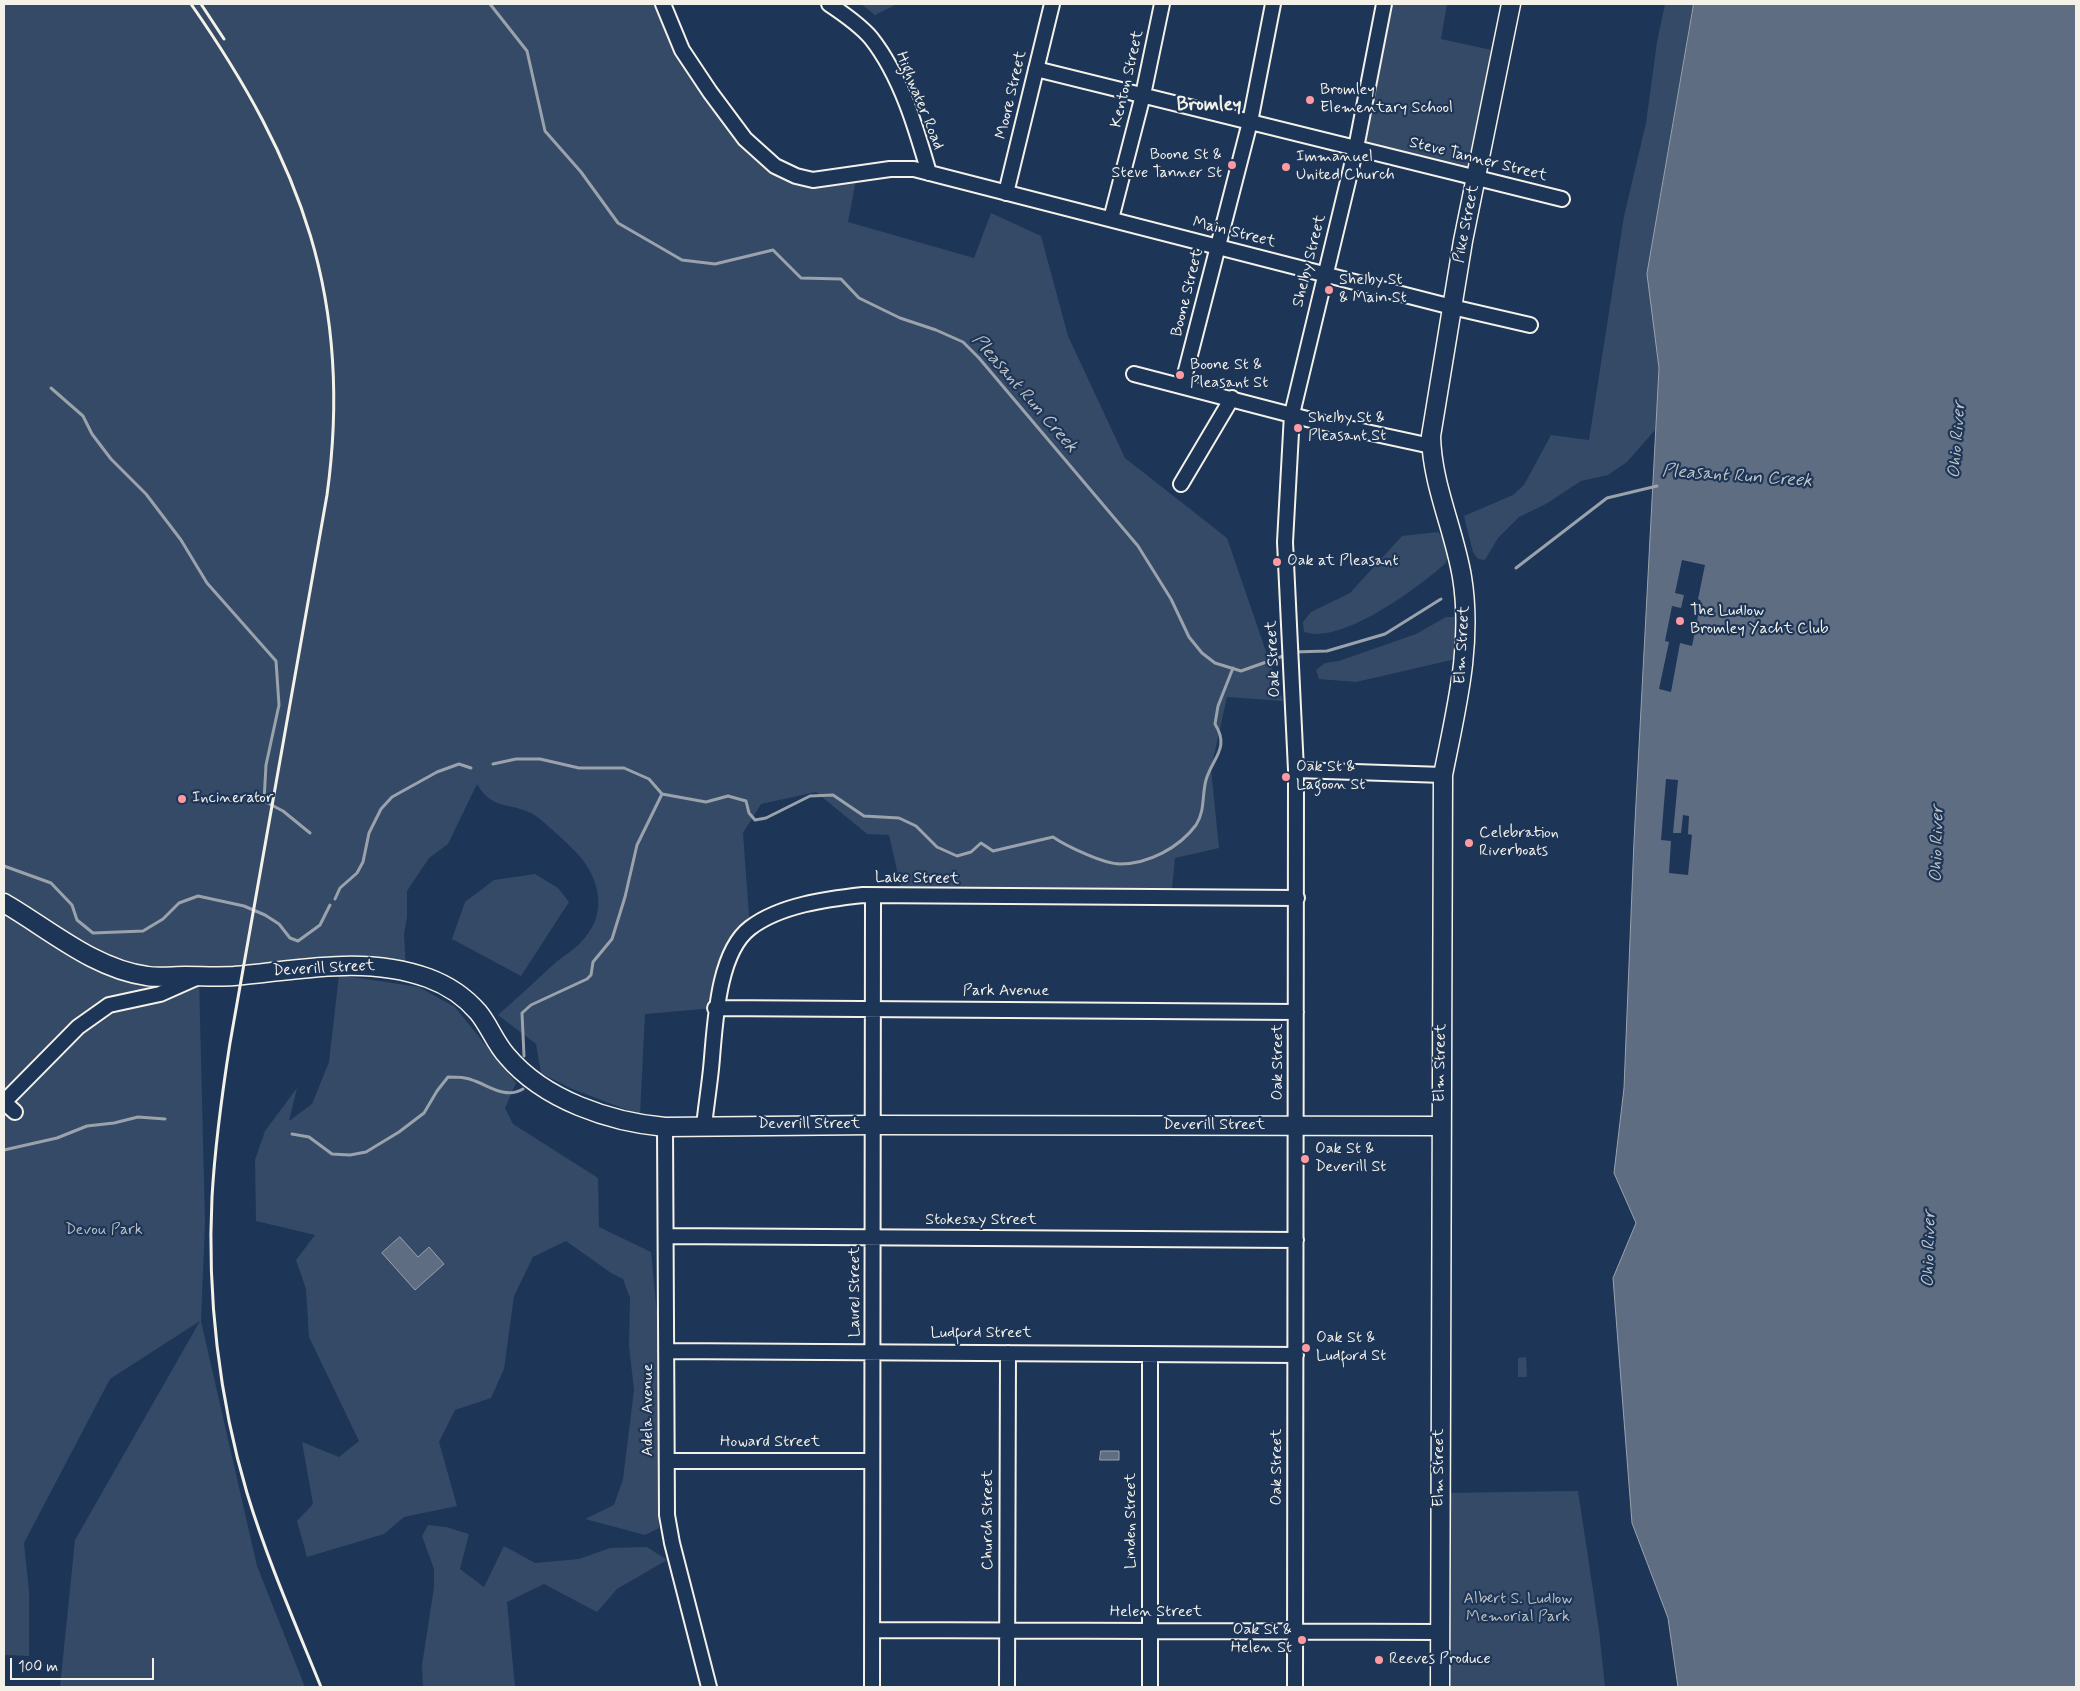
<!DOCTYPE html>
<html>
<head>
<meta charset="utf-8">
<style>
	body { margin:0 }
	#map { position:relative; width:2080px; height:1691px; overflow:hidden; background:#1d3557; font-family:Mynerve,sans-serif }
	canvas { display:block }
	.frame { position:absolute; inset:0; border:5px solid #f4f1e8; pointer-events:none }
	.scale { position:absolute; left:10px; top:1658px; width:144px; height:22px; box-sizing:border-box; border:2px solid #f4f1e8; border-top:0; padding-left:6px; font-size:15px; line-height:18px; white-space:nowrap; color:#f4f1e8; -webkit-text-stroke:4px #1d3557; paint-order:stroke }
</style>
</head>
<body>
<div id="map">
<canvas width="2080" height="1691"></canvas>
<div class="frame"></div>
<div class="scale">100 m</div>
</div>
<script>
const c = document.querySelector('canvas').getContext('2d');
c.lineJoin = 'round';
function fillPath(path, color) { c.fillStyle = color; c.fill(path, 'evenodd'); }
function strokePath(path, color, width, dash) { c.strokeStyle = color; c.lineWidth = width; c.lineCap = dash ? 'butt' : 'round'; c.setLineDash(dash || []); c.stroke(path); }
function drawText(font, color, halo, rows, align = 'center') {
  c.font = font + ' Mynerve,sans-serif'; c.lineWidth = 4.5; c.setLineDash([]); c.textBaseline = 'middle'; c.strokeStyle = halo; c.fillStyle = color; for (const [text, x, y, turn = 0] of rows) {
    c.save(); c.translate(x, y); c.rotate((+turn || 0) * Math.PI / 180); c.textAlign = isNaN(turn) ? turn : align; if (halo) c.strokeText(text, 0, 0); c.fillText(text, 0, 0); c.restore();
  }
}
const green = new Path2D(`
	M 4,4 L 665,4 L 682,50 L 775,166 L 813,180 L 857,174 L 848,222 L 974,258 L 991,213 L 1041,236 L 1068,336 L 1125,458 L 1227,538 L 1283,701 L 1227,697 L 1211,769 L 1219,848 L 1175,858 L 1171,898 L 903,897 L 889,835 L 867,834 L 816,792 L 761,804 L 743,833 L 750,929 L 744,934 L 715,1008 L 645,1014 L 640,1115 L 570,1088 L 541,1073 L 536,1044 L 498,1015 C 517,998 536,981 555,963 C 563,956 574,950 581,942 C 606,917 602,885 582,859 C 575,850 541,818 531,813 C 508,802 492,810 477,784 L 448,844 L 429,858 L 407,891 L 407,917 L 404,934 L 406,971 L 199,976 L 205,1223 L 201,1321 L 257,1566 L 305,1687 L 60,1687 L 75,1540 L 200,1321 L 110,1379 L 24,1543 L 29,1592 L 29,1656 L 4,1655 Z
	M 861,4 L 897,4 L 875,15 Z
	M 1384,4 L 1447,4 L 1441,39 L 1501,52 L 1476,179 L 1356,148 Z
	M 1665,4 L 1719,4 L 1659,367 L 1656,429 L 1627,462 L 1608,475 L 1581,481 L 1546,504 L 1519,517 L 1498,538 L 1485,560 L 1478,559 L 1473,552 L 1464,516 L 1513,495 L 1524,485 L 1551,435 L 1589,440 L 1624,216 L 1646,123 L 1657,42 Z
	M 1438,532 L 1449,546 L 1446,563 C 1419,587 1342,645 1304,632 L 1303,622 L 1311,612 L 1350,593 L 1402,536 Z
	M 1446,617 L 1456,617 L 1460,624 L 1456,659 L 1356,682 L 1319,679 L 1316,670 L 1325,663 L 1339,661 L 1416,634 Z
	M 535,874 L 558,888 L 569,902 L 521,976 L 452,939 L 465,902 L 494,880 Z
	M 339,975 L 419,987 L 455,1007 L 516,1083 L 505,1108 L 513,1124 L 598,1178 L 599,1227 L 651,1252 L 658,1323 L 659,1528 L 645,1535 L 585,1519 L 614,1505 L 623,1479 L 634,1390 L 629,1346 L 630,1298 L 623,1279 L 611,1273 L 566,1241 L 533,1257 L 514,1296 L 504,1369 L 491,1398 L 455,1410 L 439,1442 L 457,1506 L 404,1517 L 384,1534 L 307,1557 L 297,1521 L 313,1504 L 302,1442 L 339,1457 L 359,1441 L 309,1337 L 306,1289 L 296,1260 L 315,1235 L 256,1221 L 255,1160 L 265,1131 L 297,1088 L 289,1121 L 312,1104 L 329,1062 Z
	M 1526,1357 L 1527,1377 L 1518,1377 L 1518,1358 Z
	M 1578,1491 L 1599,1630 L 1605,1687 L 1440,1687 L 1440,1493 Z
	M 428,1525 L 446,1527 L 469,1534 L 460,1569 L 484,1587 L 504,1546 L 535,1563 L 579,1559 L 610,1548 L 647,1547 L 667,1560 L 617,1589 L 597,1612 L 544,1584 L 507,1602 L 515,1687 L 423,1687 L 422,1665 L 434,1587 L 434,1569 L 422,1536 Z`);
const water = new Path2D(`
	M 1694,4 L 2076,4 L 2076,1687 L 1678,1687 L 1668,1618 L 1632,1523 L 1613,1278 L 1636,1223 L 1614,1173 L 1624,1088 L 1634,841 L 1659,368 L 1647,274 Z
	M 400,1237 L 418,1257 L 429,1247 L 444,1264 L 415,1290 L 382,1253 Z
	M 1101,1451 L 1119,1451 L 1119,1460 L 1100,1460 Z`);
const pier = new Path2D(`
	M 1682,560 L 1705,565 L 1698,599 L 1701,601 L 1692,646 L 1680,643 L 1671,692 L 1659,689 L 1669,642 L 1665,641 L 1672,606 L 1681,608 L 1684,595 L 1675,593 Z
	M 1666,779 L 1678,780 L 1673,833 L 1681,833 L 1683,815 L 1689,816 L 1688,834 L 1692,835 L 1688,875 L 1669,873 L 1671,841 L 1661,840 Z`);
const stream = new Path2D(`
	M 490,4 L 527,51 L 545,131 L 581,172 L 618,223 L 682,260 L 715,264 L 773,250 L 801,278 L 841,279 L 859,298 L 900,318 L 936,330 L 963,342 L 979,358 L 1138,546 L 1171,599 L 1189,637 L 1202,653 L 1215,663 L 1241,671 L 1286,655
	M 51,388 L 83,416 L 92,434 L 111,459 L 146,494 L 181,540 L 207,583 L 276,661 L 279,705 L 266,765 L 264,801 L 283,811 L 310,833
	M 1516,568 L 1607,498 L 1657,486
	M 1294,652 L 1327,651 L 1385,634 L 1441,599
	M 493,764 L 516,759 L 540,759 L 579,768 L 624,768 L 649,779 L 662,794 L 706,802 L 728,796 L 746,801 L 749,813 L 755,820 L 766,818 L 810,796 L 833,795 L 864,816 L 899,818 L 916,826 L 937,847 L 957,856 L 971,852 L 981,843 L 993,851 L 1053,837 C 1066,846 1104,864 1120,864 C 1148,864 1179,848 1196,825 C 1205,812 1202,794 1206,780 C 1213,757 1230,748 1215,724 L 1218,706 L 1233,668
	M 4,866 L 51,883 L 72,905 L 77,920 L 93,933 L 143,931 L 163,919 L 179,903 L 198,896 L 244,906 L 265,915 L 279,924 L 290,938 L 298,941 L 320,925 L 330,905
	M 335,899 L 340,888 L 357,873 L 363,862 L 369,833 L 381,809 L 392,797 L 437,772 L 459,764 L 471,768
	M 524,1056 L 522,1013 L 531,1005 L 587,979 L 591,975 L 593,962 L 612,939 L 625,897 L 637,845 L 662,794
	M 292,1134 L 309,1137 L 332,1154 L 350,1155 L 366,1152 L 399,1132 L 424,1113 L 437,1091 L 448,1077 C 458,1077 466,1077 475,1081 C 491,1087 506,1099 523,1089
	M 4,1150 L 57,1138 L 87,1126 L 114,1123 L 138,1117 L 165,1119`);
const minor = new Path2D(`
	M 663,4 L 682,50 L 710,92 L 745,139 L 775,166 L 796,176 L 813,180 L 890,169 L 914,169 L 1452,307 L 1530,325
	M 829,4 C 844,14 860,25 871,38 C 901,76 916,128 929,173
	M 1036,69 L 1562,199
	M 1006,193 L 1052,4
	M 1111,219 L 1143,95 L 1162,4
	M 1134,374 L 1311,420 L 1431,446
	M 1182,386 L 1250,122 L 1273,4
	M 1181,484 L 1232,398
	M 1296,770 L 1443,775
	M 715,1008 L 1296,1012
	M 4,1102 L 78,1027 L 109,1005 L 160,994 L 196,978
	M 4,1102 L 15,1112
	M 704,1126 C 706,1107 709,1088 711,1069 C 715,1030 716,954 750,928 C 780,905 827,899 863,895 L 1297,898
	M 665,1127 L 667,1515 L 672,1543 L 709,1687
	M 666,1236 L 1296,1240
	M 666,1351 L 1296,1355
	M 667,1461 L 872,1461
	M 872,1630 L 1440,1632
	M 872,1687 L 873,896
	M 1007,1687 L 1008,1353
	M 1150,1687 L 1150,1354
	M 1295,1687 L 1296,770 L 1285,542 L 1292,414 L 1356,148 L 1384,4`);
const major = new Path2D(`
	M 4,903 C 49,929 94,969 147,976 C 159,978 173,976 185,976 C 201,976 218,977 234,976 C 300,970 365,955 428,978 C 447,985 465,997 478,1012 C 489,1025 495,1043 507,1056 C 544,1100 610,1122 665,1127 L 873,1125 L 1441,1126
	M 1440,1687 L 1443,775 C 1456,709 1473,644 1462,577 C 1454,529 1432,485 1431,436 L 1463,241 L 1511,4`);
const rail = new Path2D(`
	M 191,4 C 301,162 354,300 327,495 L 230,1043 C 222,1094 215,1145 212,1197 C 207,1295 219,1399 247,1493 C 267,1559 295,1623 321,1687
	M 201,4 L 224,39`);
const markers = [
	[1310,100,5,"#ff9aa2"],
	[1232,165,5,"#ff9aa2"],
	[1286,167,5,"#ff9aa2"],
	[1329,290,5,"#ff9aa2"],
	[1180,375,5,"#ff9aa2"],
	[1298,428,5,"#ff9aa2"],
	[1277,562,5,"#ff9aa2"],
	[1680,621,5,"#ff9aa2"],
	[1286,777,5,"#ff9aa2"],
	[182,799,5,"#ff9aa2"],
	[1469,843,5,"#ff9aa2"],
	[1305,1159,5,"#ff9aa2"],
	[1306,1348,5,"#ff9aa2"],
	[1302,1640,5,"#ff9aa2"],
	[1379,1660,5,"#ff9aa2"]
];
const streetNames = [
	["Kenton Street",1128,79,-77],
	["Moore Street",1012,95,-77],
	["Highwater Road",919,101,68],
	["Steve Tanner Street",1478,160,14],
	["Pike Street",1467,224,-79],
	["Main Street",1234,233,14],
	["Shelby Street",1310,261,-76],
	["Boone Street",1188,293,-76],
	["Elm Street",1463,645,-87],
	["Oak Street",1274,659,-93],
	["Lake Street",917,879,1],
	["Deverill Street",324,969,-3],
	["Park Avenue",1006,992],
	["Oak Street",1279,1062,-90],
	["Elm Street",1441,1063,-89],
	["Deverill Street",809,1125],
	["Deverill Street",1214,1126],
	["Stokesay Street",981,1221],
	["Laurel Street",856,1292,-90],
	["Ludford Street",981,1334],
	["Adela Avenue",649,1410,-90],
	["Howard Street",770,1443],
	["Oak Street",1278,1467,-90],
	["Elm Street",1440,1468,-90],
	["Church Street",989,1520,-90],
	["Linden Street",1132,1521,-90],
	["Helen Street",1156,1613]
];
const poiNames = [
	["Bromley",1320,91],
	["Elementary School",1320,109],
	["Boone St &",1222,156,"right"],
	["Steve Tanner St",1222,174,"right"],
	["Immanuel",1296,158],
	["United Church",1296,176],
	["Shelby St",1339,281],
	["& Main St",1339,299],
	["Boone St &",1190,366],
	["Pleasant St",1190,384],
	["Shelby St &",1308,419],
	["Pleasant St",1308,437],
	["Oak at Pleasant",1287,562],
	["The Ludlow",1690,612],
	["Bromley Yacht Club",1690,630],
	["Oak St &",1296,768],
	["Lagoon St",1296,786],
	["Incinerator",192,799],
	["Celebration",1479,834],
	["Riverboats",1479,852],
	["Oak St &",1315,1150],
	["Deverill St",1315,1168],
	["Oak St &",1316,1339],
	["Ludford St",1316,1357],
	["Oak St &",1292,1631,"right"],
	["Helen St",1292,1649,"right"],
	["Reeves Produce",1389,1660]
];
const parkNames = [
	["Devou Park",104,1231],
	["Albert S. Ludlow",1518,1600],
	["Memorial Park",1518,1618]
];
const waterNames = [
	["Pleasant Run Creek",1024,394,49],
	["Ohio River",1958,440,-86],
	["Pleasant Run Creek",1737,477,4],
	["Ohio River",1938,844,-89],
	["Ohio River",1930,1249,-89]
];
const quarterNames = [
	["Bromley",1209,106]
];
fillPath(green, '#354a67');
fillPath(water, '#5e6d82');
strokePath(water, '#9aa2ab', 1);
fillPath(pier, '#1d3557');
strokePath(stream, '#9aa2ab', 3);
strokePath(minor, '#f4f1e8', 18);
strokePath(major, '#f4f1e8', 21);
strokePath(minor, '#1d3557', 14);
strokePath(major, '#1d3557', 18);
strokePath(rail, '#f4f1e8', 3);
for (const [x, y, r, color] of markers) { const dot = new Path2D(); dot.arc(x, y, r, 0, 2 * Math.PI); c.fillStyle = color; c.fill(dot); strokePath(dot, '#1d3557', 2); }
drawText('16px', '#f4f1e8', '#1d3557', streetNames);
drawText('16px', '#f4f1e8', '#1d3557', poiNames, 'left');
drawText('16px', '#bbbfc1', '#1d3557', parkNames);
drawText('italic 18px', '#c0c3c4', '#1d3557', waterNames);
drawText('bold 19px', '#f4f1e8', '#1d3557', quarterNames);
</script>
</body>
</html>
